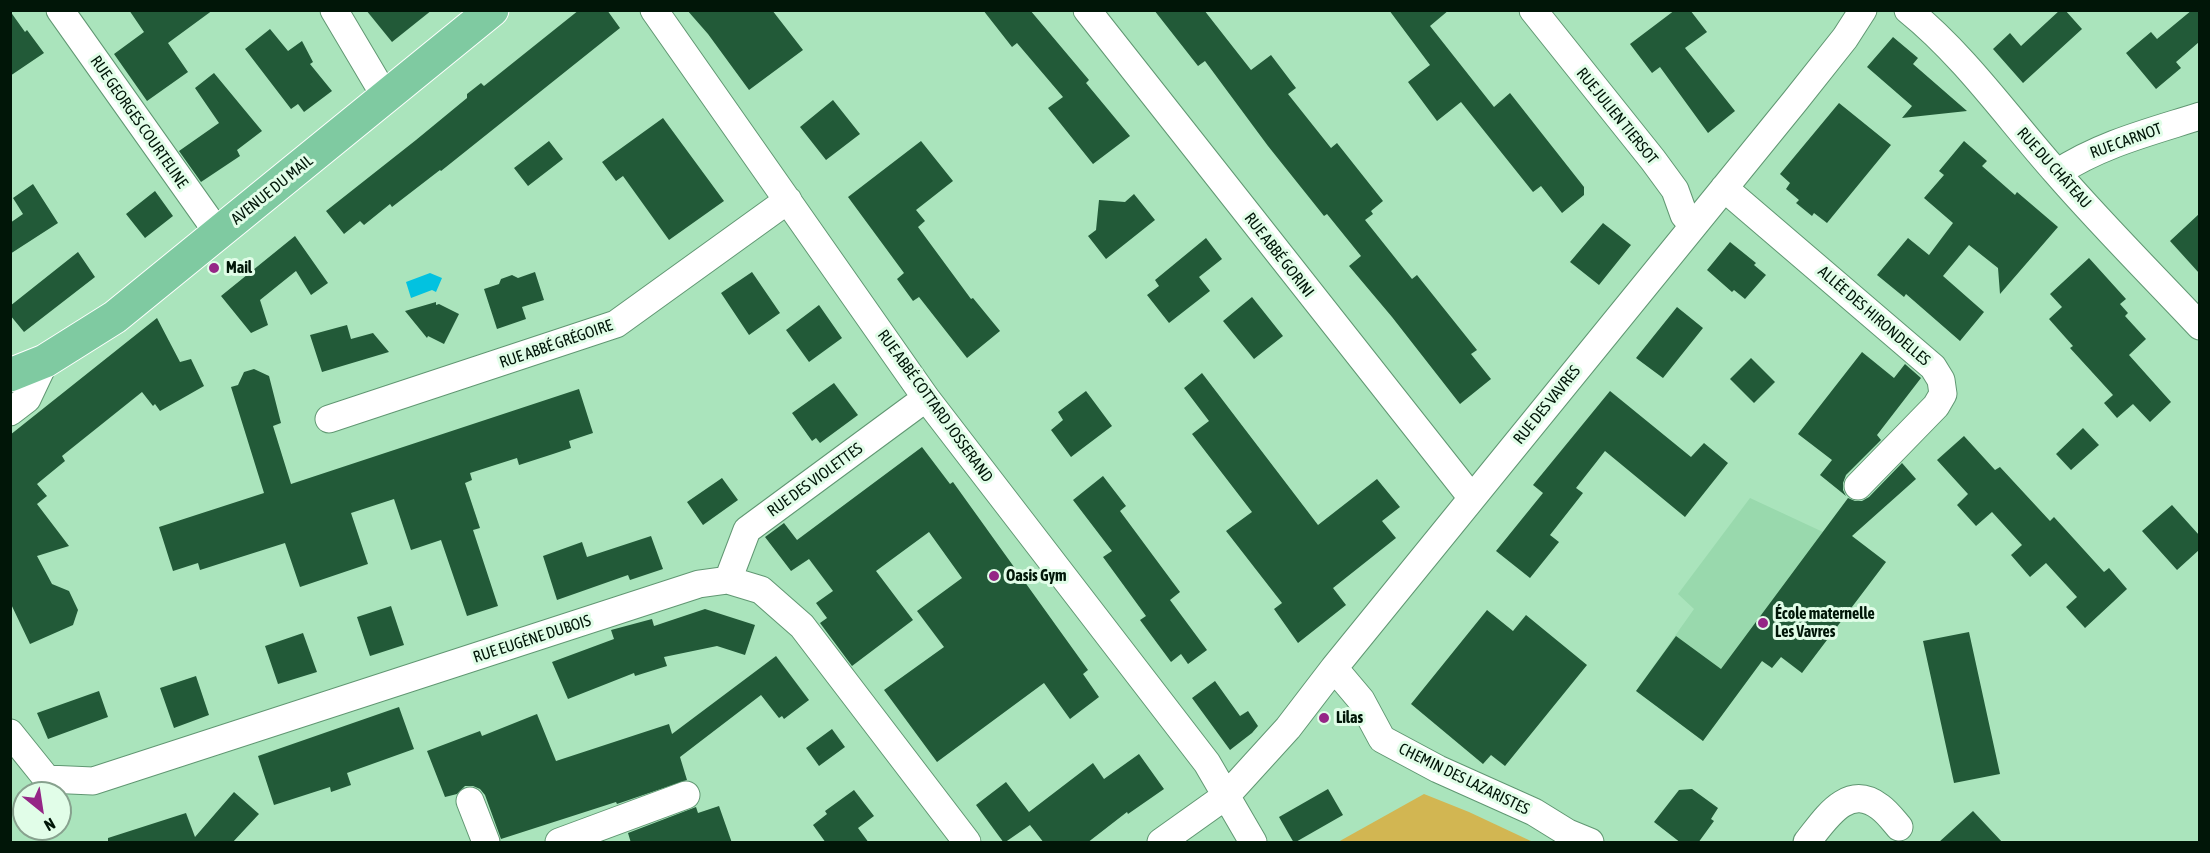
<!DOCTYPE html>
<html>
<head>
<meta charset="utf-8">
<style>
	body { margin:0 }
	#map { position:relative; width:2210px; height:853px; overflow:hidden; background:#aae4bc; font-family:"Asap Condensed",sans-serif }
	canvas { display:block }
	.frame { position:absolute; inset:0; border:12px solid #011608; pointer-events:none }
	.north { position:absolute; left:12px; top:781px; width:60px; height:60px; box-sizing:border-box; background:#e1fde8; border:2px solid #87a18e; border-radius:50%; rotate:150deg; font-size:16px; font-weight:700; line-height:24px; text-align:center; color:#011608 }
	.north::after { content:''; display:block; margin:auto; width:21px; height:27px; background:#952686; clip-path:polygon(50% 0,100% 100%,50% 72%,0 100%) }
</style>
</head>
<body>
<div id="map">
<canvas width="2210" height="853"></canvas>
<div class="frame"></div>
<div class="north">N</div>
</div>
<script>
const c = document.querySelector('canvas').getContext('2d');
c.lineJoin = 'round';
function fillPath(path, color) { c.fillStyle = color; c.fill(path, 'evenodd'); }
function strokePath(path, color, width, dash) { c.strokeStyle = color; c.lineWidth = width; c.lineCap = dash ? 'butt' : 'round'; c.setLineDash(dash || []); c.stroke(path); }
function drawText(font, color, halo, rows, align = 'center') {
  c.font = font + ' "Asap Condensed",sans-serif'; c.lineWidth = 6; c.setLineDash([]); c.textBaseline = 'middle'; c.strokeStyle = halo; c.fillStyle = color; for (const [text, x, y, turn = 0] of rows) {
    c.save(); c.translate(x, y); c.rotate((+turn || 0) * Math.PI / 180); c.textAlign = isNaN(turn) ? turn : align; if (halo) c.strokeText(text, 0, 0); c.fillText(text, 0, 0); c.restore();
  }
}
const built = new Path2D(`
	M 1750,498 L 1823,532 L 1831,521 L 1886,562 L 1802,673 L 1781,657 L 1772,668 L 1762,661 L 1703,741 L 1636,691 L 1694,609 L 1678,594 Z`);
const green = new Path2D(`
	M 1424,794 L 1469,812 L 1533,842 L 1338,842 Z`);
const water = new Path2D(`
	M 430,273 L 442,278 L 436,292 L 432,290 L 411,298 L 406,282 Z`);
const building = new Path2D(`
	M 129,10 L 213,10 L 168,43 L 188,72 L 147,101 L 114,54 L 144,32 Z
	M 366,10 L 432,10 L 392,42 Z
	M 579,10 L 607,10 L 620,28 L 441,171 L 440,170 L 392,207 L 390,204 L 364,225 L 360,221 L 344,234 L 326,211 L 416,140 L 467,98 L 467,94 L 481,83 L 484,86 Z
	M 687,10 L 772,10 L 803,50 L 749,90 L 708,34 Z
	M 983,10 L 1030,10 L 1089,80 L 1086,83 L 1130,136 L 1093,164 L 1048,108 L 1063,97 L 1017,43 L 1012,47 Z
	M 1154,10 L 1204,10 L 1251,70 L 1271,55 L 1296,88 L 1288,94 L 1331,148 L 1337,143 L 1383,201 L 1371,211 L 1373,214 L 1365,220 L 1412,279 L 1417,275 L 1477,350 L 1471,354 L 1491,379 L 1460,404 L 1392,317 L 1349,266 L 1361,256 L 1327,214 L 1324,216 L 1268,146 L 1205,61 L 1198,66 Z
	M 1389,10 L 1449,10 L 1430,26 L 1494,107 L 1510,93 L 1584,187 L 1584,195 L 1562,213 L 1541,186 L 1533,192 L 1461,102 L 1437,121 L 1408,82 L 1430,65 Z
	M 1675,10 L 1690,10 L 1707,32 L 1685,48 L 1735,111 L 1708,133 L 1660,67 L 1652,73 L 1630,44 Z
	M 2060,10 L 2065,10 L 2082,29 L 2023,83 L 1993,49 L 2010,33 L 2021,46 Z
	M 2192,10 L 2199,10 L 2199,42 L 2176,62 L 2181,68 L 2156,89 L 2126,53 L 2151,32 L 2157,39 Z
	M 10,11 L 25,32 L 27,30 L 44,53 L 10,76 Z
	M 270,29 L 288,51 L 302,41 L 313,62 L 310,64 L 332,91 L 304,112 L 298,104 L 291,109 L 245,49 Z
	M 1893,37 L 1918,58 L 1913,64 L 1967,111 L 1902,118 L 1912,106 L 1867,67 Z
	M 214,73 L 262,131 L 237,150 L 240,156 L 201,182 L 179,151 L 219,123 L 195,88 Z
	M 833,100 L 860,134 L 826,160 L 800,127 Z
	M 1839,103 L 1891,145 L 1827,223 L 1814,213 L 1812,216 L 1796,203 L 1799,200 L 1786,189 L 1790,183 L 1780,174 Z
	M 663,118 L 724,201 L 669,240 L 623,176 L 616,181 L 602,162 Z
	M 549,141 L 563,159 L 528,186 L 514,168 Z
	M 921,141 L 953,181 L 916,210 L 925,221 L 918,227 L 971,299 L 973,298 L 1000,331 L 967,358 L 919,297 L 913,301 L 897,279 L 904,273 L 848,197 Z
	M 1964,141 L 1987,161 L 1982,166 L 2015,195 L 2017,192 L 2058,227 L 2000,294 L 1998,268 L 1969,245 L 1943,276 L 1984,312 L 1960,341 L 1906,294 L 1904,297 L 1877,275 L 1908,238 L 1929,255 L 1953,223 L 1924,198 L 1944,175 L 1939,171 Z
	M 33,184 L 58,223 L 10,254 L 10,223 L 23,214 L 13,198 Z
	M 155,191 L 173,216 L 145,238 L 126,214 Z
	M 1134,194 L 1155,220 L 1106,259 L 1088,236 L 1096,230 L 1099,200 L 1125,202 Z
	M 2199,214 L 2199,273 L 2170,241 Z
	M 1603,223 L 1631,245 L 1599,285 L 1570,262 Z
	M 295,236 L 328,283 L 311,295 L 296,271 L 260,300 L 268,325 L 251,333 L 221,296 Z
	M 1206,238 L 1222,259 L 1199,277 L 1210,291 L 1169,323 L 1147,295 L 1159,286 L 1155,280 Z
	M 1730,242 L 1756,263 L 1754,265 L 1766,275 L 1745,299 L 1734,290 L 1732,292 L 1707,270 Z
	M 78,252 L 95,277 L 24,332 L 10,315 L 10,306 Z
	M 2089,258 L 2126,299 L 2120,304 L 2128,313 L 2125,316 L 2146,339 L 2129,355 L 2171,402 L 2150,422 L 2133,404 L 2117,418 L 2104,403 L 2113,395 L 2070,348 L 2073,346 L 2049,319 L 2062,307 L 2050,294 Z
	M 535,272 L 544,300 L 522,307 L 526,319 L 497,329 L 484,289 L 499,284 L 501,279 L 512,275 L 518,278 Z
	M 752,272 L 780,313 L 749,335 L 721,293 Z
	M 1252,297 L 1283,336 L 1254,359 L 1223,321 Z
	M 436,302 L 436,305 L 439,304 L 459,314 L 444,344 L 428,336 L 427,338 L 405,311 Z
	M 819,305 L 842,338 L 809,362 L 786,330 Z
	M 1677,307 L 1703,328 L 1663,378 L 1636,358 Z
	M 157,318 L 180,362 L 191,359 L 204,386 L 160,411 L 155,404 L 153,406 L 142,392 L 62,456 L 65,461 L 37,484 L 47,496 L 37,504 L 69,546 L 37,556 L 52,584 L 69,591 L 78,610 L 73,625 L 30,644 L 10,602 L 10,435 Z
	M 347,325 L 351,339 L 373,333 L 389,352 L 322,372 L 310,335 Z
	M 1862,352 L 1894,378 L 1905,364 L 1921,378 L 1877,435 L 1881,440 L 1846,475 L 1843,483 L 1843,490 L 1846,496 L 1820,475 L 1832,460 L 1798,434 Z
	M 1751,358 L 1775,382 L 1754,403 L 1730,379 Z
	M 254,369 L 269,376 L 281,423 L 273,426 L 291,484 L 579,389 L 593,433 L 569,441 L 571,448 L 553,454 L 519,465 L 517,458 L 470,473 L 472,480 L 465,483 L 480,528 L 473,530 L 498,606 L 467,616 L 441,540 L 411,550 L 394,499 L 351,513 L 368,564 L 300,587 L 285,543 L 200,570 L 198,563 L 173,571 L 159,527 L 264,493 L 231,387 L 238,385 L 244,372 Z
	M 1202,373 L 1318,525 L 1377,479 L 1400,507 L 1382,521 L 1396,538 L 1333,588 L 1346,605 L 1298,643 L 1274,609 L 1282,603 L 1226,531 L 1252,512 L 1192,434 L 1209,421 L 1184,388 Z
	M 834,383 L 858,415 L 820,443 L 816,438 L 812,441 L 792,413 Z
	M 1086,391 L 1112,426 L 1071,457 L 1051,430 L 1063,420 L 1058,412 Z
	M 1610,391 L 1691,457 L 1704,443 L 1728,463 L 1685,517 L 1605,451 L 1576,488 L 1583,493 L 1550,535 L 1559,542 L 1530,578 L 1496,551 L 1543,493 L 1533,485 Z
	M 2083,428 L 2099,445 L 2071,470 L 2056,454 Z
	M 1964,436 L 1995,470 L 2000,467 L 2050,521 L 2054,517 L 2104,572 L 2109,568 L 2127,589 L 2085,628 L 2066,607 L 2077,597 L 2046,563 L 2030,577 L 2011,555 L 2022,545 L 1992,512 L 1976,526 L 1957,505 L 1968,494 L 1937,460 Z
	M 922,447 L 950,484 L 953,482 L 1088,670 L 1083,674 L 1099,697 L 1070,719 L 1044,683 L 937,762 L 884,690 L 944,647 L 917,611 L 962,578 L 929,532 L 876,571 L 913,620 L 852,666 L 820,623 L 827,618 L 816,603 L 833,591 L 809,559 L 791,571 L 765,537 L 784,523 L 797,540 Z
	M 1902,463 L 1916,479 L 1852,536 L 1886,562 L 1802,673 L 1781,657 L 1772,668 L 1762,661 L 1703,741 L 1636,691 L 1676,636 L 1721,669 L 1848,498 L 1855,501 L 1862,501 L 1869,497 Z
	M 1103,476 L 1126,506 L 1120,511 L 1180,592 L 1170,600 L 1207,650 L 1188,664 L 1181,654 L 1171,662 L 1140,620 L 1146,616 L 1103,557 L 1112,551 L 1073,500 Z
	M 722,478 L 738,500 L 703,525 L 687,502 Z
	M 2172,505 L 2199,535 L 2199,550 L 2177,570 L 2142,531 Z
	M 651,536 L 663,569 L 630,580 L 628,575 L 557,600 L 543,556 L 582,542 L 587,557 Z
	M 391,606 L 404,645 L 370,656 L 357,617 Z
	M 705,609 L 755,625 L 745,655 L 717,646 L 664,657 L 667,666 L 635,676 L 634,673 L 568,699 L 552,662 L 614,639 L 611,630 L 652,619 L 654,626 Z
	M 1487,610 L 1513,631 L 1526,615 L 1587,665 L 1505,766 L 1491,755 L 1483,764 L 1411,704 Z
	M 1969,632 L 2000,774 L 1954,783 L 1923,641 Z
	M 303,633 L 317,672 L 278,684 L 265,646 Z
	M 776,656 L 809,700 L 784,719 L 782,716 L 779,718 L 761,695 L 680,757 L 687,780 L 617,804 L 616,802 L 501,839 L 485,795 L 480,789 L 473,786 L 465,786 L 457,794 L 445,797 L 427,751 L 480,731 L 482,736 L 537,714 L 556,761 L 669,724 L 672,734 Z
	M 196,676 L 209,715 L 174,728 L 160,688 Z
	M 1215,681 L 1240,716 L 1248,711 L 1258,726 L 1252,733 L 1230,750 L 1192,698 Z
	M 99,691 L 108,717 L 48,739 L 37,713 Z
	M 399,707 L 414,749 L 347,773 L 351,785 L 331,792 L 330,787 L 274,805 L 258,756 Z
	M 832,729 L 845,747 L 819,766 L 806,748 Z
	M 1139,754 L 1164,789 L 1128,814 L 1127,812 L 1087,843 L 1044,843 L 1030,825 L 1004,843 L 976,805 L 1006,782 L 1029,812 L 1093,763 L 1104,779 Z
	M 1328,789 L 1343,815 L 1294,843 L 1279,817 Z
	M 1692,789 L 1718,808 L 1711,819 L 1714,821 L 1698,843 L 1681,843 L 1654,822 L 1679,790 Z
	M 854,790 L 874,816 L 858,828 L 869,843 L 826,843 L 813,825 L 827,814 L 825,811 Z
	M 234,792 L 259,814 L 232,843 L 108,843 L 108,838 L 186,813 L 195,837 Z
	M 719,806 L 732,843 L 631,843 L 628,833 L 696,807 L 698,813 Z
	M 1973,811 L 2003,843 L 1938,843 Z`);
const street = new Path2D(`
	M 60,10 L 218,233
	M 334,10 L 385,96
	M 654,10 L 926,398 L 1207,763 L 1253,842
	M 1087,10 L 1472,498
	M 1533,10 L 1653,160 L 1675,190 L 1684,215 L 1693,226
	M 1908,10 C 1965,56 2008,118 2056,172 C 2102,225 2152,275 2200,326
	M 2057,173 C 2101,144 2150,132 2200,116
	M 1724,188 L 1933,367 L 1941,380 L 1943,394 L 1936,406 L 1858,486
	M 10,412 L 27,399 L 45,361
	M 329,419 L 616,324 L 788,200
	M 728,580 L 747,530 L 926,398
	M 1334,668 L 1361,700 L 1382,739 L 1438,769 L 1534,812 L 1568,833 L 1590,842
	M 10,733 L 47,779 L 93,781 L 699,584 L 728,580 L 761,590 L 802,626 L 967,842
	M 470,801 L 486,842
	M 559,842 L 686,795
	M 1161,842 L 1227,795 L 1288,728 L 1334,668 L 1795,101 L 1845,38 L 1863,10
	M 1807,842 C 1825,820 1847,782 1880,807 C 1887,812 1893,820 1899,827`);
const primary = new Path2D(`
	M 10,375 L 45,361 L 115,317 L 492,10`);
const markers = [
	[214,268,6,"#952686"],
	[994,576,6,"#952686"],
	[1763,623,6,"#952686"],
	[1324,718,6,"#952686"]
];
const streetNames = [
	["RUE JULIEN TIERSOT",1617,116,51],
	["RUE GEORGES COURTELINE",139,122,55],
	["RUE CARNOT",2126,141,-20],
	["RUE DU CHÂTEAU",2054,168,48],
	["AVENUE DU MAIL",272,190,-39],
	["RUE ABBÉ GORINI",1279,255,52],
	["ALLÉE DES HIRONDELLES",1874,316,41],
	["RUE ABBÉ GRÉGOIRE",556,344,-19],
	["RUE DES VAVRES",1547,405,-51],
	["RUE ABBÉ COTTARD JOSSERAND",935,406,54],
	["RUE DES VIOLETTES",815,480,-36],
	["RUE EUGÈNE DUBOIS",532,639,-18],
	["CHEMIN DES LAZARISTES",1464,779,26]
];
const poiNames = [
	["Mail",226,268],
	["Oasis Gym",1006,576],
	["École maternelle",1775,614],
	["Les Vavres",1775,632],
	["Lilas",1336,718]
];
fillPath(built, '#99d9ad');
fillPath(green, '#d2b652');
fillPath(water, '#02c2e0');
fillPath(building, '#225a38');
strokePath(street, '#609772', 29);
strokePath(primary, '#fff', 35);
strokePath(street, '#fff', 27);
strokePath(primary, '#7fcaa1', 33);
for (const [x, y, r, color] of markers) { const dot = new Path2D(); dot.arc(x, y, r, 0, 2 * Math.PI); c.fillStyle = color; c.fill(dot); strokePath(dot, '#e1fde8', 2); }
drawText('16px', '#011608', '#e1fde8', streetNames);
drawText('bold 16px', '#011608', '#e1fde8', poiNames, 'left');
</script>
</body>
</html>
